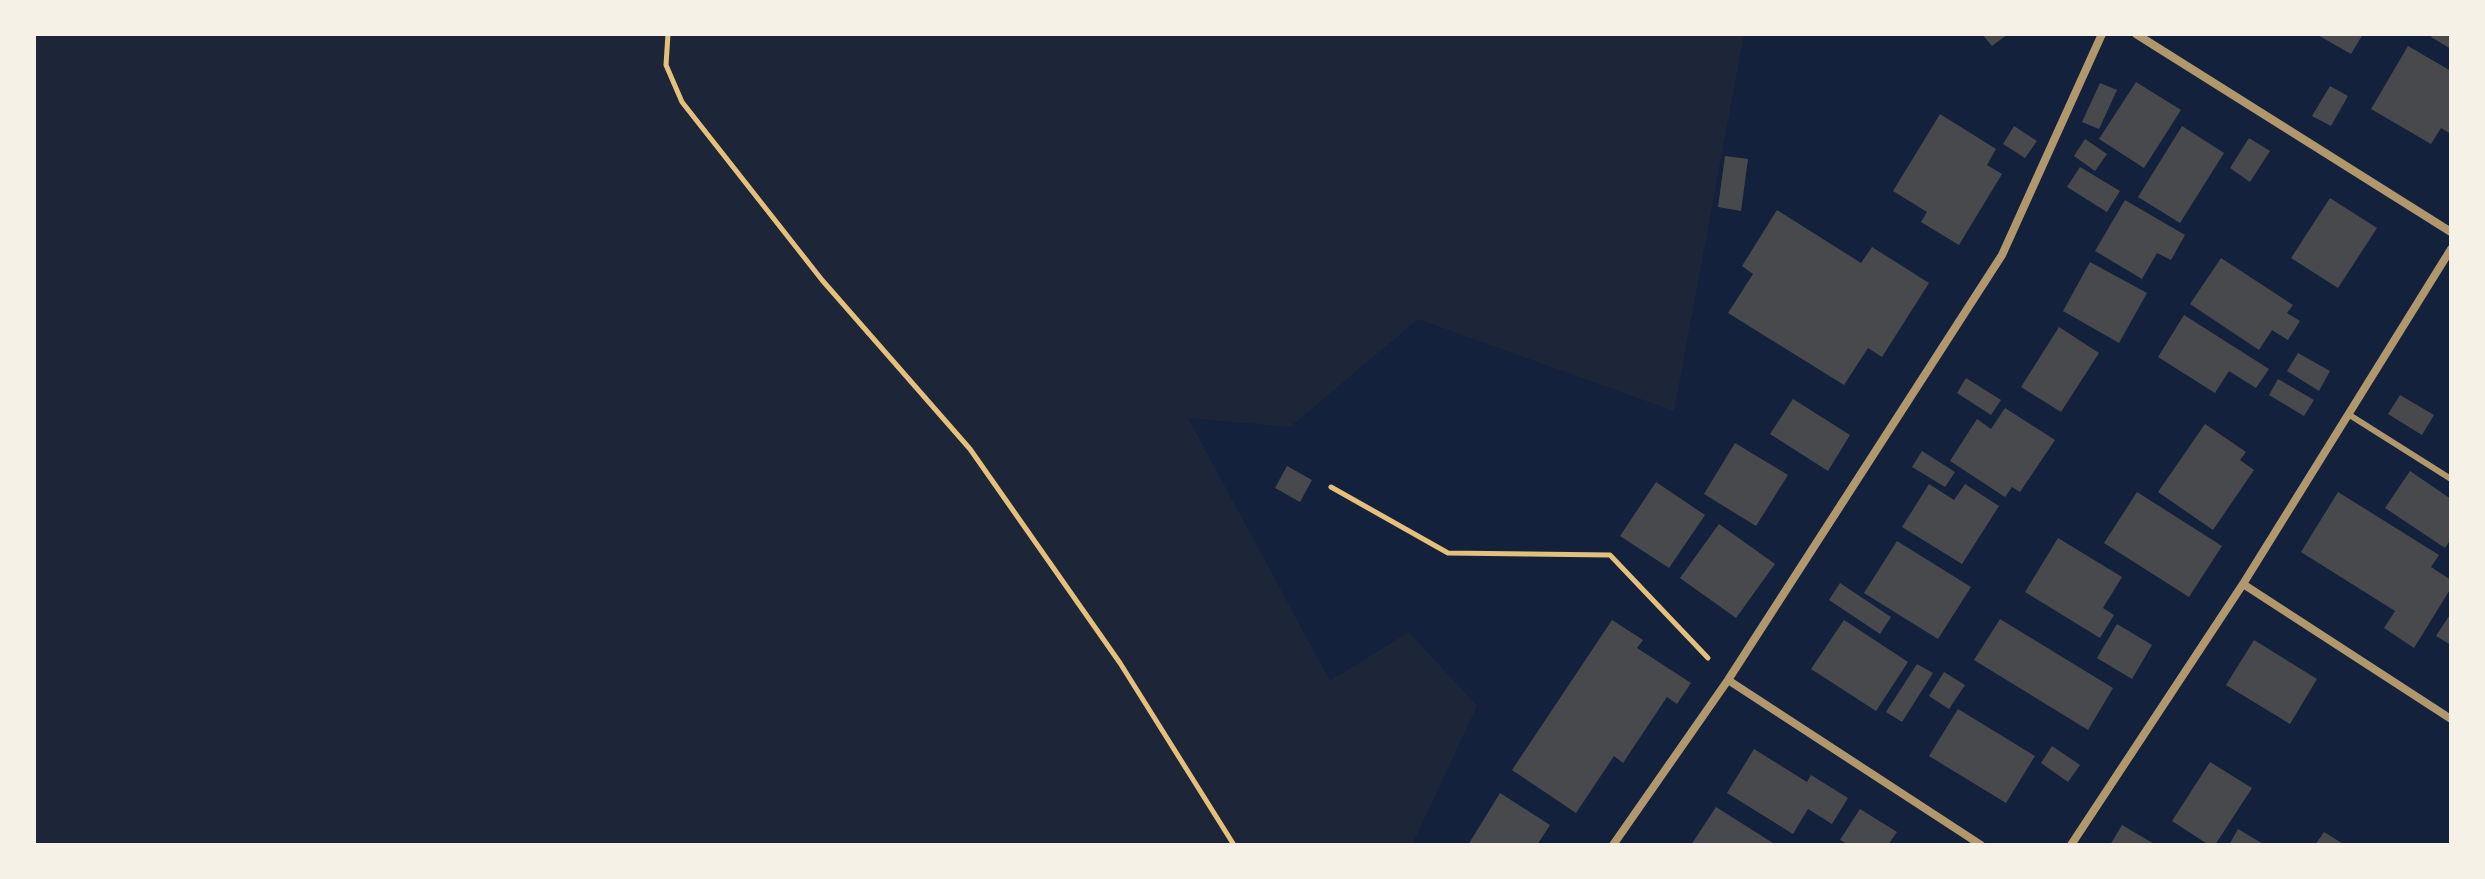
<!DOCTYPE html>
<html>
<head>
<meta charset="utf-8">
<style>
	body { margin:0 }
	#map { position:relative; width:2485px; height:879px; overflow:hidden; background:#14213d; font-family:Signika,sans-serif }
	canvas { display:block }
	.frame { position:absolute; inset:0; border:36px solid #f6f1e7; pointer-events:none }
</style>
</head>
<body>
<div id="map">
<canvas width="2485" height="879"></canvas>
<div class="frame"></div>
</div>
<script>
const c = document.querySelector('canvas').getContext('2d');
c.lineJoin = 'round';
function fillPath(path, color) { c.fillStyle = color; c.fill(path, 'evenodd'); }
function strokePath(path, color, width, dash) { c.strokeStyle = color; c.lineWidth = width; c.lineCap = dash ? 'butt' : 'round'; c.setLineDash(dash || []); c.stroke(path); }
const green = new Path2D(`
	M 34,34 L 1744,34 L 1674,411 L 1418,319 L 1290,427 L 1188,418 L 1330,681 L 1409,632 L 1477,706 L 1412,845 L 34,845 Z`);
const building = new Path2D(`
	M 1982,34 L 2008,34 L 1992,46 Z
	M 2316,34 L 2363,34 L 2351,54 Z
	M 2433,34 L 2451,34 L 2451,49 L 2431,37 Z
	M 2408,46 L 2451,71 L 2451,134 L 2441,128 L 2431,144 L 2371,109 Z
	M 2136,82 L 2181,110 L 2144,168 L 2099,139 Z
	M 2100,83 L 2117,90 L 2099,129 L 2082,122 Z
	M 2330,86 L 2348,96 L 2331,126 L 2312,116 Z
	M 1940,114 L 1996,149 L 1987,165 L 2002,174 L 1959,245 L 1921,222 L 1927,212 L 1893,191 Z
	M 2014,126 L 2037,141 L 2025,158 L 2003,144 Z
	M 2182,126 L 2224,153 L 2180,223 L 2138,197 Z
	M 2249,138 L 2270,151 L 2250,182 L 2230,168 Z
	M 2085,139 L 2107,154 L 2095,171 L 2074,156 Z
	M 1725,156 L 1748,159 L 1741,211 L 1718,207 Z
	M 2080,167 L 2120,191 L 2107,212 L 2067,187 Z
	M 2330,198 L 2377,228 L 2338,288 L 2291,258 Z
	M 2125,200 L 2185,235 L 2171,260 L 2157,253 L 2142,279 L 2095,251 Z
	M 1777,210 L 1861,263 L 1872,247 L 1929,283 L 1882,357 L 1868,348 L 1844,385 L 1728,313 L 1753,274 L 1742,266 Z
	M 2221,258 L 2293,305 L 2287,313 L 2300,321 L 2288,340 L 2272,330 L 2259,350 L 2190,304 Z
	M 2090,262 L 2147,293 L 2119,343 L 2063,311 Z
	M 2184,315 L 2269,369 L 2256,388 L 2229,371 L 2215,393 L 2158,357 Z
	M 2059,327 L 2099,353 L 2061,412 L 2021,387 Z
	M 2298,353 L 2330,371 L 2319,391 L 2287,371 Z
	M 1966,378 L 2001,400 L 1991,415 L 1957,393 Z
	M 2278,379 L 2314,400 L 2304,416 L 2269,395 Z
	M 2400,395 L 2434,415 L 2422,435 L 2388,414 Z
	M 1793,399 L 1850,435 L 1828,471 L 1770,434 Z
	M 2005,408 L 2055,440 L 2020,492 L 2012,487 L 2005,497 L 1950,461 L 1977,419 L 1991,429 Z
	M 2205,424 L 2246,452 L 2240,460 L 2254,470 L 2213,530 L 2158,492 Z
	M 1735,443 L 1788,475 L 1756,526 L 1704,494 Z
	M 1922,451 L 1955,472 L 1945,487 L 1912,467 Z
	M 1287,466 L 1312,480 L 1300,502 L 1275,488 Z
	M 2410,471 L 2451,499 L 2451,539 L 2445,548 L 2385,508 Z
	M 1656,482 L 1705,515 L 1669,568 L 1620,536 Z
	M 1929,484 L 1954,500 L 1965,484 L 1999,506 L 1962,564 L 1902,527 Z
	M 2137,492 L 2222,546 L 2189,597 L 2104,543 Z
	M 2338,492 L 2439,555 L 2431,567 L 2451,580 L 2451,588 L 2414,648 L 2384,628 L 2395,611 L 2301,552 Z
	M 1719,524 L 1775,564 L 1736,618 L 1680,578 Z
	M 2058,538 L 2122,577 L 2103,608 L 2114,615 L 2100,638 L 2025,592 Z
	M 1897,541 L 1971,587 L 1938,639 L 1864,593 Z
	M 1840,583 L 1891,617 L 1880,634 L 1829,600 Z
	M 2451,613 L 2451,645 L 2436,636 Z
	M 2000,619 L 2113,688 L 2088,730 L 1974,660 Z
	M 1612,620 L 1643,640 L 1637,648 L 1691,683 L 1677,704 L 1667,697 L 1623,763 L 1614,756 L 1576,813 L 1512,770 Z
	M 1844,620 L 1908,662 L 1876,711 L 1811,669 Z
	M 2117,624 L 2152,645 L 2132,679 L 2097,658 Z
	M 2254,640 L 2317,679 L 2290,724 L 2226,685 Z
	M 1917,664 L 1933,673 L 1902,722 L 1886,712 Z
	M 1944,672 L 1965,685 L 1949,709 L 1929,696 Z
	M 1958,709 L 2035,756 L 2006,803 L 1929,756 Z
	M 2052,746 L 2080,765 L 2068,782 L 2041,763 Z
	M 1754,749 L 1807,782 L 1811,775 L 1848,798 L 1832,824 L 1808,809 L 1793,834 L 1727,793 Z
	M 2210,762 L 2252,788 L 2215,845 L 2209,845 L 2172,821 Z
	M 1500,793 L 1550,825 L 1537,845 L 1468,845 Z
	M 1716,807 L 1776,845 L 1691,845 Z
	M 1860,809 L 1897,832 L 1888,845 L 1849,845 L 1840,840 Z
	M 2122,825 L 2156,845 L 2110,845 Z
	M 2238,829 L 2265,845 L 2229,845 Z
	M 2324,832 L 2345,845 L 2315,845 Z`);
const path = new Path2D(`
	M 668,34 L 666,65 L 682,102 L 822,280 L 970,449 L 1120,663 L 1234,845
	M 1331,487 L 1448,553 L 1610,555 L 1708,658`);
const service = new Path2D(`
	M 2348,414 L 2451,479`);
const minor = new Path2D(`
	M 2136,34 L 2451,232
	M 2243,584 L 2451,719
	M 1728,680 L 1981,845
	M 1613,845 L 1728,680 L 2002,255 L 2102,34
	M 2071,845 L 2243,584 L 2451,249`);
fillPath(green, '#1d2539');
fillPath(building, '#48494c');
strokePath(path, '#e5c07b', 5);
strokePath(service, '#b1986c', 6);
strokePath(minor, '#b1986c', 8);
</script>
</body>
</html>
